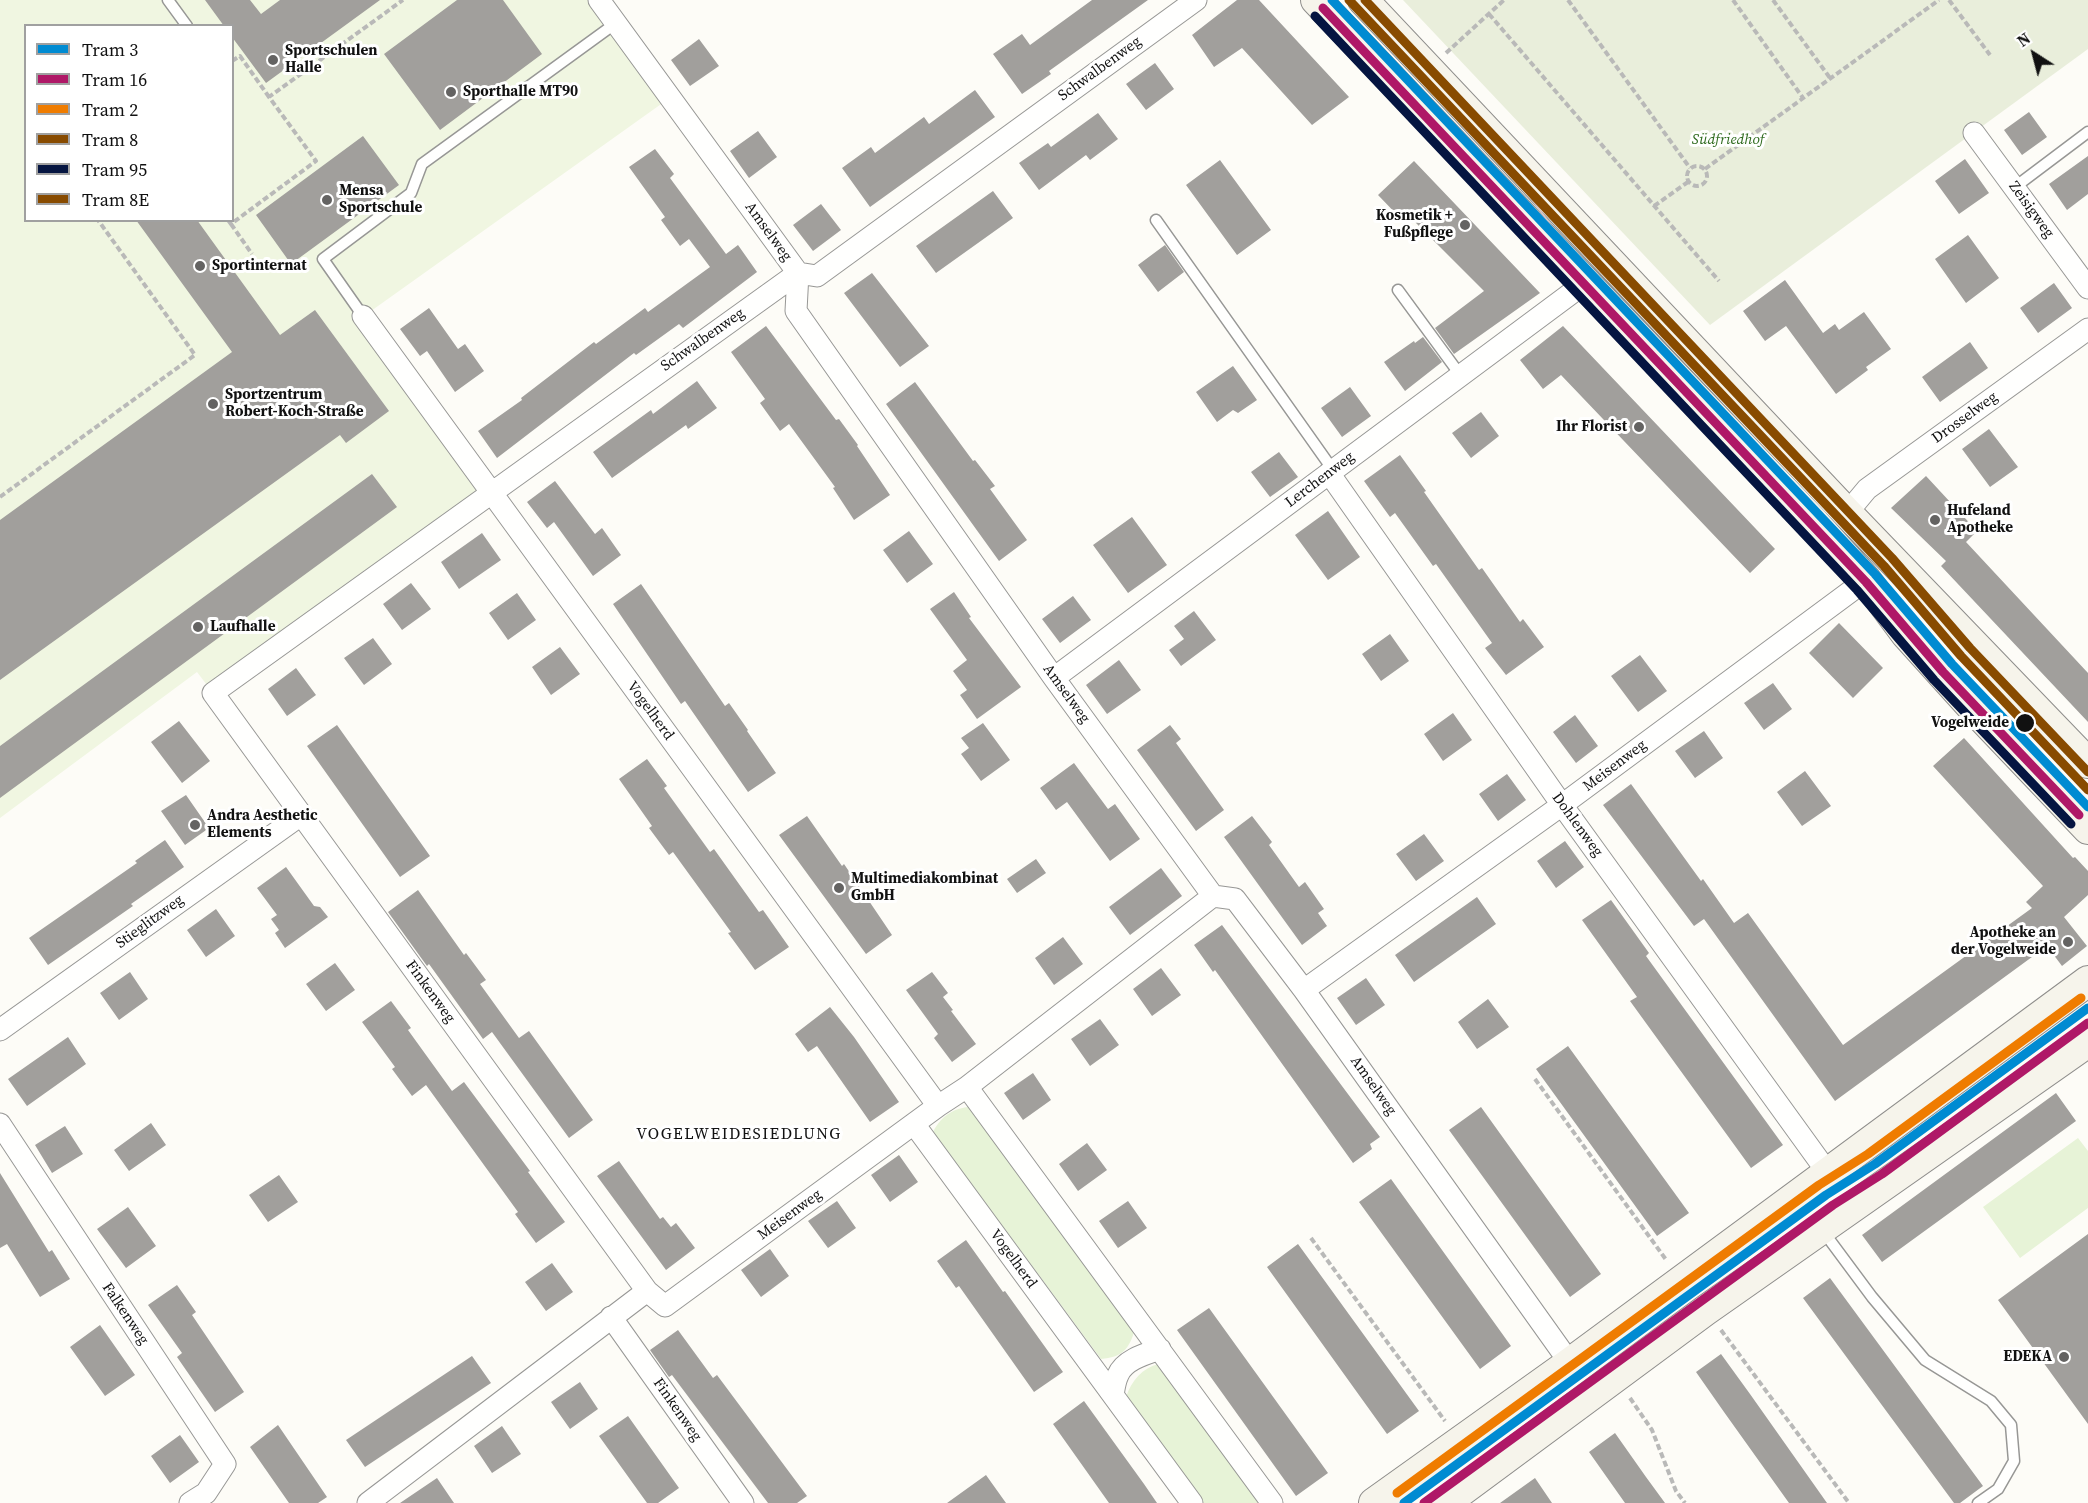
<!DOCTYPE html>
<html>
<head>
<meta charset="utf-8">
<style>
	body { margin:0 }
	#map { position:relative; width:2088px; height:1503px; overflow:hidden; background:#fdfcf7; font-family:"Source Serif 4",serif }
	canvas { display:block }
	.legend { position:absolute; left:24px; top:24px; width:210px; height:198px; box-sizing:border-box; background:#fff; border:2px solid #a0a0a0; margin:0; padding:8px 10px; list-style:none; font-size:18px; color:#111 }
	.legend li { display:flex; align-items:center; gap:12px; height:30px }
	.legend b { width:30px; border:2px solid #a0a0a0 }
	.north { position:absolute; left:2004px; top:24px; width:60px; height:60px; -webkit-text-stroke:4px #fff; paint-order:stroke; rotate:324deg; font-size:16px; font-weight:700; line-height:24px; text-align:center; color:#111 }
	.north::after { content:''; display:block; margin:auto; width:21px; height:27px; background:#111; clip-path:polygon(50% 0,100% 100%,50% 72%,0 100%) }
</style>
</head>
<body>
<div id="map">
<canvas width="2088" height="1503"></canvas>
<ul class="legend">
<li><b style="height:8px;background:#008bd2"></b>Tram 3</li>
<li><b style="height:8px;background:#af1867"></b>Tram 16</li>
<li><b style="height:8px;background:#ef7c00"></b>Tram 2</li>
<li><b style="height:8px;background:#884b00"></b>Tram 8</li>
<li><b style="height:8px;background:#051541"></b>Tram 95</li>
<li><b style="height:8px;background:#884b00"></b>Tram 8E</li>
</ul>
<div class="north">N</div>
</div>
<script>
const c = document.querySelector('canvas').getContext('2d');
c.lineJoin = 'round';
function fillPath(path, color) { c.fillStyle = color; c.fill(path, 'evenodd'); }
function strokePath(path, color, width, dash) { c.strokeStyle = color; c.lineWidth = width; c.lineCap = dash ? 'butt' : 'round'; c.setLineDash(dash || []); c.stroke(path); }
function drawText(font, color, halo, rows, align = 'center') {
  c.font = font + ' "Source Serif 4",serif'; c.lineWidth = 6; c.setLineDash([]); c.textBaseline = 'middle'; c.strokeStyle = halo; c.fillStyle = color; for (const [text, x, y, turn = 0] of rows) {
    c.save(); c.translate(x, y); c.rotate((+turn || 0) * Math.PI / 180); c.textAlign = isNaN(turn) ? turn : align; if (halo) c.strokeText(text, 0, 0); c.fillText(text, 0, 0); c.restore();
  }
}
const green = new Path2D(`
	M 975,1106 L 1135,1329 C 1129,1350 1122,1357 1101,1359 L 933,1132 C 943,1113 955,1108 975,1106 Z
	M 2078,1138 L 2088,1151 L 2088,1208 L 2020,1258 L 1983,1207 Z
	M 1159,1364 L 1264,1503 L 1204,1503 L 1126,1397 C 1132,1380 1142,1368 1159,1364 Z`);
const cemetery = new Path2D(`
	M 1403,0 L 2088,0 L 2088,49 L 1710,325 Z`);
const pitch = new Path2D(`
	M 0,0 L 599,0 L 671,97 L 364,316 L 490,492 L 213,693 L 197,672 L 0,818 ZM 26,26 L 232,26 L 232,220 L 26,220 Z`);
const building = new Path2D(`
	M 205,0 L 250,0 L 261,14 L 280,0 L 380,0 L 266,83 L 232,37 L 232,26 L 224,26 Z
	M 457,0 L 503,0 L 542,54 L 440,130 L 384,54 Z
	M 1092,0 L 1148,0 L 1049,71 L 1051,74 L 1022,94 L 993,54 L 1022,34 L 1030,45 Z
	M 1237,0 L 1259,0 L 1349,97 L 1312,125 L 1242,48 L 1214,67 L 1192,35 Z
	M 699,39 L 719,66 L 690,86 L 671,60 Z
	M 1155,63 L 1174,89 L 1146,110 L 1126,84 Z
	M 975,90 L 995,117 L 870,207 L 842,168 L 871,147 L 875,153 L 924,117 L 929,124 Z
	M 2029,112 L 2047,137 L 2022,155 L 2004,130 Z
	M 1098,113 L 1118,139 L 1090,160 L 1086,155 L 1039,190 L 1019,163 L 1048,143 L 1051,147 Z
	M 758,131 L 777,157 L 749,178 L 730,151 Z
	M 363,136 L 399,185 L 291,264 L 256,215 Z
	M 655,149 L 674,174 L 670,178 L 726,254 L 738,245 L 757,272 L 683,328 L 679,324 L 636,355 L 634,353 L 497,458 L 478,431 L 522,400 L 521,398 L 594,342 L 596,344 L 645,308 L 648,312 L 710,267 L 689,239 L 680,246 L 661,220 L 665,217 L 629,167 Z
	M 2088,156 L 2088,194 L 2067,210 L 2049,184 Z
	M 1965,159 L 1989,193 L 1959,214 L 1935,181 Z
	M 1220,160 L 1271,230 L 1237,255 L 1186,185 Z
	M 1414,161 L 1540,293 L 1454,354 L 1435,328 L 1484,291 L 1409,216 L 1403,221 L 1378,195 Z
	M 993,191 L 1013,218 L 936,273 L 916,246 Z
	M 821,204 L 841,230 L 813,251 L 793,225 Z
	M 136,220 L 197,220 L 280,335 L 315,310 L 389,411 L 346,443 L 340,435 L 0,680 L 0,520 L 232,352 Z
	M 1968,235 L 1999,278 L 1966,303 L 1935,259 Z
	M 1165,245 L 1184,272 L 1158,292 L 1138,265 Z
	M 872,273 L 929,346 L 900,367 L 844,293 Z
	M 1785,280 L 1823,333 L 1835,324 L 1839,330 L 1864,312 L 1891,349 L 1866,367 L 1868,370 L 1836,394 L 1786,326 L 1765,341 L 1743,311 Z
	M 2054,283 L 2072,308 L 2038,333 L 2020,308 Z
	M 429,308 L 458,349 L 465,344 L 484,371 L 455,392 L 427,351 L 420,356 L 400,329 Z
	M 766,326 L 836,420 L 839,419 L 858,445 L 857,446 L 890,495 L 854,520 L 833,488 L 835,487 L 789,424 L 780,431 L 760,403 L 765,399 L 731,352 Z
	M 1563,326 L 1775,549 L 1750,573 L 1561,375 L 1543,389 L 1520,360 Z
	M 1423,337 L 1442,362 L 1405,391 L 1384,362 L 1414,341 L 1415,343 Z
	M 1970,342 L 1988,368 L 1940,402 L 1922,377 Z
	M 1233,366 L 1257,400 L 1238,413 L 1233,410 L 1217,422 L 1196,392 Z
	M 697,381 L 717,408 L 688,429 L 686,425 L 612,478 L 593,452 L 651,410 L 653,414 Z
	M 915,382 L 973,461 L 975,460 L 995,486 L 990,489 L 1027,540 L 999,561 L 886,404 Z
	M 1350,387 L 1371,416 L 1342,437 L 1321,408 Z
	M 1481,412 L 1499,436 L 1471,458 L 1452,433 Z
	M 1989,429 L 2018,467 L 1990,487 L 1962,449 Z
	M 1279,452 L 1298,477 L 1270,497 L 1251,472 Z
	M 1400,455 L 1426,491 L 1424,492 L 1479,570 L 1482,568 L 1520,622 L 1523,619 L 1544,647 L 1506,675 L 1485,648 L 1492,643 L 1436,564 L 1433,566 L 1395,513 L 1390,517 L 1364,481 Z
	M 372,474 L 397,507 L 0,798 L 0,746 Z
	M 1926,476 L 1977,531 L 1966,542 L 2088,673 L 2088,722 L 1941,566 L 1946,561 L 1891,508 Z
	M 555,481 L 595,534 L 602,528 L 621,555 L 593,576 L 554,522 L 547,528 L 527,502 Z
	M 1328,511 L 1360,557 L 1328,580 L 1295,535 Z
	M 1132,517 L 1167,565 L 1128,593 L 1093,545 Z
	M 909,531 L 933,564 L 907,583 L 883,550 Z
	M 482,533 L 501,560 L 459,589 L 441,562 Z
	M 411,583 L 431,609 L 402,630 L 383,604 Z
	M 641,584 L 725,706 L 729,703 L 748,730 L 747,731 L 776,773 L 748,792 L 685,701 L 681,704 L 613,604 Z
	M 954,592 L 971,617 L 969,618 L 1021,687 L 977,719 L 960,695 L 967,690 L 953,671 L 967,660 L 930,609 Z
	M 517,593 L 536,620 L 508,640 L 489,613 Z
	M 1073,596 L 1091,620 L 1060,643 L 1042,619 Z
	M 1194,611 L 1216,640 L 1181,666 L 1169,650 L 1184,639 L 1174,626 Z
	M 1839,623 L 1883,668 L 1853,698 L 1809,653 Z
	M 1390,634 L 1409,661 L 1381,681 L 1362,654 Z
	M 373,638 L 392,664 L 364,685 L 344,658 Z
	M 560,647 L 580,674 L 551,695 L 532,667 Z
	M 1640,655 L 1667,691 L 1638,712 L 1611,676 Z
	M 1119,660 L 1141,690 L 1107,714 L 1086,685 Z
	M 296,668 L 316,695 L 287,716 L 268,689 Z
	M 1773,683 L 1792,709 L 1764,730 L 1744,703 Z
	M 1453,713 L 1472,740 L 1443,761 L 1424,734 Z
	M 1575,715 L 1598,746 L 1576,763 L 1553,732 Z
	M 179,721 L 210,761 L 182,783 L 151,742 Z
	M 983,723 L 1010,760 L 981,781 L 961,754 L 969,748 L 961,738 Z
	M 337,725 L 430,856 L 400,877 L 307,746 Z
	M 1170,725 L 1181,739 L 1176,743 L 1224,810 L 1196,831 L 1137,750 Z
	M 1704,731 L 1723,758 L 1695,778 L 1675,751 Z
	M 1964,738 L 2073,858 L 2075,857 L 2088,871 L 2088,895 L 2064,917 L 2087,946 L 2062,966 L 2047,946 L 1835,1101 L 1704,919 L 1694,926 L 1603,805 L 1631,784 L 1701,881 L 1703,879 L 1734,923 L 1748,913 L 1843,1045 L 2032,908 L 2026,902 L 2043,886 L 1933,766 Z
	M 647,759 L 667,786 L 664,788 L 710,852 L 714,849 L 759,912 L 763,910 L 789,947 L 755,970 L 728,933 L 731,932 L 673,852 L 669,855 L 649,828 L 652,826 L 619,779 Z
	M 1074,763 L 1108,809 L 1115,804 L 1140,839 L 1110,861 L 1067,802 L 1056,810 L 1040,788 Z
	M 1805,771 L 1831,806 L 1802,826 L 1777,792 Z
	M 1507,774 L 1526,800 L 1498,821 L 1479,794 Z
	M 186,795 L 209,828 L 185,845 L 161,811 Z
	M 807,816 L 842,866 L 844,864 L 892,935 L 866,954 L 779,835 Z
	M 1252,816 L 1272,842 L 1269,845 L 1299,887 L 1305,882 L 1324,909 L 1318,913 L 1327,926 L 1302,945 L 1224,837 Z
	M 1424,834 L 1444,861 L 1416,881 L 1396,854 Z
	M 165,840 L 184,867 L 131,904 L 133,906 L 48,965 L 29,938 L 137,863 L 135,861 Z
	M 1565,841 L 1584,867 L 1556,888 L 1537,861 Z
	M 1036,859 L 1046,873 L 1017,893 L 1007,879 Z
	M 286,867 L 314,906 L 320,907 L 328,917 L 285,948 L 275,933 L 279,930 L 271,919 L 277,915 L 257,888 Z
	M 1161,868 L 1182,896 L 1130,935 L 1109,907 Z
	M 418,890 L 464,955 L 466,953 L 486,980 L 480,984 L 519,1038 L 529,1031 L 593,1120 L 569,1138 L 492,1032 L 483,1039 L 429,964 L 427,966 L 388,912 Z
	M 1477,897 L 1496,924 L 1414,982 L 1395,955 Z
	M 1611,900 L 1649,953 L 1646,956 L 1783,1145 L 1751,1168 L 1630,1001 L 1637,997 L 1582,920 Z
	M 216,909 L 235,936 L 206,957 L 187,930 Z
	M 1222,925 L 1380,1137 L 1370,1144 L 1372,1149 L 1353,1163 L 1215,970 L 1213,972 L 1194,945 Z
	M 1063,937 L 1083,964 L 1054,985 L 1035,958 Z
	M 335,963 L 355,990 L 326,1011 L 306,984 Z
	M 1161,968 L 1181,995 L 1152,1016 L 1133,989 Z
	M 130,972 L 148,999 L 119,1020 L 100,993 Z
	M 932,972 L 948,993 L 943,997 L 953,1010 L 951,1011 L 976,1044 L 952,1062 L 934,1038 L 938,1034 L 906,990 Z
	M 1366,978 L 1385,1005 L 1356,1025 L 1337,998 Z
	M 1488,999 L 1509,1027 L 1477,1049 L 1458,1022 Z
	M 391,1001 L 411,1028 L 408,1030 L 452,1091 L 464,1082 L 530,1171 L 528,1172 L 565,1222 L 536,1243 L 515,1214 L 518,1212 L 426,1085 L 412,1096 L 392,1069 L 395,1067 L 362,1022 Z
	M 830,1007 L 854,1037 L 899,1102 L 870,1122 L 817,1046 L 808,1052 L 795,1034 Z
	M 1100,1019 L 1119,1045 L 1090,1066 L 1071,1039 Z
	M 68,1037 L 86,1064 L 27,1106 L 8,1079 Z
	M 1568,1046 L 1689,1213 L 1657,1236 L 1536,1069 Z
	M 1033,1073 L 1051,1100 L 1023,1120 L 1004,1093 Z
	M 2056,1093 L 2076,1121 L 1882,1262 L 1862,1235 Z
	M 1481,1107 L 1601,1274 L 1570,1297 L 1449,1130 Z
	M 151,1123 L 166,1145 L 129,1171 L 114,1150 Z
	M 65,1126 L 83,1154 L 52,1173 L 35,1145 Z
	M 1087,1143 L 1107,1170 L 1078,1191 L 1059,1164 Z
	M 899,1155 L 918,1182 L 890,1202 L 871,1175 Z
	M 619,1161 L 660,1219 L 663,1217 L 671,1227 L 676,1223 L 695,1248 L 666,1270 L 597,1176 Z
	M 0,1173 L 49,1252 L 52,1250 L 70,1279 L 40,1297 L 7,1244 L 0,1248 Z
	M 279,1175 L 298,1202 L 268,1222 L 249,1195 Z
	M 1391,1179 L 1511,1346 L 1480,1369 L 1359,1202 Z
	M 837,1201 L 856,1228 L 828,1248 L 808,1221 Z
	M 1128,1201 L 1147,1228 L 1118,1248 L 1099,1221 Z
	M 128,1207 L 156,1246 L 126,1268 L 97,1229 Z
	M 2088,1234 L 2088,1424 L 1998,1300 Z
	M 966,1240 L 1003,1292 L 1005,1291 L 1063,1372 L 1034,1392 L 959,1286 L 956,1288 L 937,1261 Z
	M 1298,1244 L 1419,1411 L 1387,1434 L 1267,1267 Z
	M 770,1249 L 789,1276 L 761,1297 L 741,1270 Z
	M 552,1263 L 573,1292 L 546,1311 L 525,1282 Z
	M 1830,1278 L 1983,1486 L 1960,1503 L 1954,1503 L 1803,1298 Z
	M 177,1285 L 196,1312 L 192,1315 L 244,1392 L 215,1412 L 177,1357 L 182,1353 L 148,1305 Z
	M 1209,1308 L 1328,1473 L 1296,1496 L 1177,1330 Z
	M 100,1325 L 135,1375 L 105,1396 L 70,1347 Z
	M 678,1330 L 713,1378 L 717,1375 L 807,1496 L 797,1503 L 768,1503 L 672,1375 L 669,1377 L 650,1350 Z
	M 1721,1354 L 1750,1394 L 1827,1503 L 1789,1503 L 1724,1412 L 1696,1372 Z
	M 472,1356 L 491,1383 L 365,1467 L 346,1440 Z
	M 580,1382 L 598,1409 L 570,1429 L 551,1402 Z
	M 1084,1401 L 1144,1484 L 1157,1503 L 1109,1503 L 1053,1424 Z
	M 628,1416 L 679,1488 L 658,1503 L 647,1503 L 599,1436 Z
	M 278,1425 L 327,1497 L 318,1503 L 289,1503 L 250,1447 Z
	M 502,1426 L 521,1454 L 492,1473 L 474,1446 Z
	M 1615,1433 L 1646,1477 L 1665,1503 L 1625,1503 L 1589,1452 Z
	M 180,1435 L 199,1462 L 170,1483 L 151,1456 Z
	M 986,1475 L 1006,1503 L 947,1503 Z
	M 437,1478 L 454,1503 L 400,1503 Z
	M 1535,1478 L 1552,1503 L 1500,1503 Z`);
const path = new Path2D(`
	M 1568,0 L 1690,168
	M 1733,0 L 1803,98
	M 1773,0 L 1830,78
	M 1949,0 L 1990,55
	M 1489,14 L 1719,281
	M 1446,53 L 1504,0
	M 232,61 L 240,56 L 269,97
	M1687 176a10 10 0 1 1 20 0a10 10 0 1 1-20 0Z
	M 1705,169 L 1939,0
	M 1654,206 L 1688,182
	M 228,220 L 231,224 L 316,161 L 269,97 L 403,0
	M 231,224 L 252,254
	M 0,497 L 195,355 L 98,220
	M 1535,1079 L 1667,1261
	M 1311,1238 L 1445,1421
	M 1721,1330 L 1849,1503
	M 1630,1398 L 1652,1430 L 1676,1491 L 1685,1503`);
const lane = new Path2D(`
	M 168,0 L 187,26
	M 2015,187 L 2088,132
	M 1156,220 L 1333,470
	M 1398,290 L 1461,376
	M 363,316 L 323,259 L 411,193 L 422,164 L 616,23
	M 1823,1231 L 1872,1297 L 1925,1360 L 1991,1401 L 2011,1425 L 2014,1461 L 1998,1489 L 1978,1503`);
const street = new Path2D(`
	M 599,0 L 798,273 L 796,311 L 1054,678 L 1213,896 L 1235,899 L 1304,990 L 1570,1363
	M 1196,0 L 817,276 L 798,273 L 213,693 L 647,1291 L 665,1306 L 938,1106 L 967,1087 L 1213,896
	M 1974,133 L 2088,288
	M 363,316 L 938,1106
	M 1329,473 L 1562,805 L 1828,1173
	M 1847,513 L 1867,489 L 2088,329
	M 1054,678 L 1585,283
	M 1304,990 L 1562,805 L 1866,580
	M 0,1030 L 301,815
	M 967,1087 L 1272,1503
	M 0,1124 L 225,1464 L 206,1493 L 190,1503
	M 914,1124 L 1192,1503
	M 611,1317 L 743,1503
	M 1113,1395 C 1114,1389 1115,1381 1118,1375 C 1124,1360 1145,1354 1160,1349
	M 368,1503 L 647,1291`);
const secondary = new Path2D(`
	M 1316,0 L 1812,520 L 1866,580 L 1906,634 L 1971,706 L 2088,829
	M 1363,0 L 1847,513 L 2088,763
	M 1374,1503 L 1570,1363 L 2088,981
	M 1445,1503 L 1706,1310 L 2088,1042`);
const tram = new Path2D(`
	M 1512,172 L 1566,246`);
const tram1 = new Path2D(`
	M 1332,0 L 1875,574 L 1952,664 L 2088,807
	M 1404,1503 L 1826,1195 L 1875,1164 L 2088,1008`);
const tram2 = new Path2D(`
	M 1323,8 L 1866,582 L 1943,672 L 2079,815
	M 1424,1503 L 1833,1205 L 1882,1174 L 2088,1023`);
const tram3 = new Path2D(`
	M 1397,1493 L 1819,1185 L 1868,1154 L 2081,998`);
const tram4 = new Path2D(`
	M 1349,0 L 1884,566 L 1961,656 L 2088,790`);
const tram5 = new Path2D(`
	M 1315,16 L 1857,590 L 1934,680 L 2071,824`);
const tram6 = new Path2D(`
	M 1365,0 L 1892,558 L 1970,648 L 2088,772`);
const markers = [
	[273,60,6,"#646362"],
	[451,92,6,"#646362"],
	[327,200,6,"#646362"],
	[1465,225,6,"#646362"],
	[200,266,6,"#646362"],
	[213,404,6,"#646362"],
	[1639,427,6,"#646362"],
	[1935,520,6,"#646362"],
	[198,627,6,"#646362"],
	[2025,723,10,"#111"],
	[195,825,6,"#646362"],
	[839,888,6,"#646362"],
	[2068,942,6,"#646362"],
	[2064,1357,6,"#646362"]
];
const poiNames = [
	["Sportschulen",285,51],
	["Halle",285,68],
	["Sporthalle MT90",463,92],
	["Mensa",339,191],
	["Sportschule",339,208],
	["Kosmetik +",1453,216,"right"],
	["Fußpflege",1453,233,"right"],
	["Sportinternat",212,266],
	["Sportzentrum",225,395],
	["Robert-Koch-Straße",225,412],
	["Ihr Florist",1627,427,"right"],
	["Hufeland",1947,511],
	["Apotheke",1947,528],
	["Laufhalle",210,627],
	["Andra Aesthetic",207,816],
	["Elements",207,833],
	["Multimediakombinat",851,879],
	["GmbH",851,896],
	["Apotheke an",2056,933,"right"],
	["der Vogelweide",2056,950,"right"],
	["EDEKA",2052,1357,"right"]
];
const streetNames = [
	["Schwalbenweg",1100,69,-36],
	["Zeisigweg",2031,210,54],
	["Amselweg",768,232,54],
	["Schwalbenweg",703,340,-35],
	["Drosselweg",1965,418,-36],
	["Lerchenweg",1320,480,-37],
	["Amselweg",1066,694,54],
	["Vogelherd",650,711,54],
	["Meisenweg",1615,766,-37],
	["Dohlenweg",1577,825,54],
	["Stieglitzweg",150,922,-36],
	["Finkenweg",430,992,54],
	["Amselweg",1373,1086,55],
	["Meisenweg",790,1215,-36],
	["Vogelherd",1013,1259,54],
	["Falkenweg",125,1314,56],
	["Finkenweg",677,1410,55]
];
const parkNames = [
	["Südfriedhof",1728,140]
];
const stopNames = [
	["Vogelweide",2009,723]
];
const neighbourhoodNames = [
	["VOGELWEIDESIEDLUNG",739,1135]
];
fillPath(green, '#e7f3d7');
fillPath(cemetery, '#e9eedb');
fillPath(pitch, '#f0f6e1');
fillPath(building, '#a19f9c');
strokePath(lane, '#979795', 13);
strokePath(street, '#979795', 23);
strokePath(secondary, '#8e8d8b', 32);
strokePath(path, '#b9b9b8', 4, [6, 3]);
strokePath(lane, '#fffffe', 10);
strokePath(street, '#fffffe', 21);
strokePath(secondary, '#f6f4eb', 30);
strokePath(tram, '#d9c6c7', 1.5);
strokePath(tram1, '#008bd2', 9);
strokePath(tram2, '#af1867', 9);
strokePath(tram3, '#ef7c00', 9);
strokePath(tram4, '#884b00', 9);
strokePath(tram5, '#051541', 9);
strokePath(tram6, '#884b00', 9);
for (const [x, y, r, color] of markers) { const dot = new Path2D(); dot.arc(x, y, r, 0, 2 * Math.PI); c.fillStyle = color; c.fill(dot); strokePath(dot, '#fff', 2); }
drawText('bold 15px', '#111', '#fff', poiNames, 'left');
drawText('15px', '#111', '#fff', streetNames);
drawText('italic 15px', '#2f6b1f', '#fff', parkNames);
drawText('bold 15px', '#111', '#fff', stopNames, 'right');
c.letterSpacing = '1.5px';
drawText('16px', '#111', '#fff', neighbourhoodNames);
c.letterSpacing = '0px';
</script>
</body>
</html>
